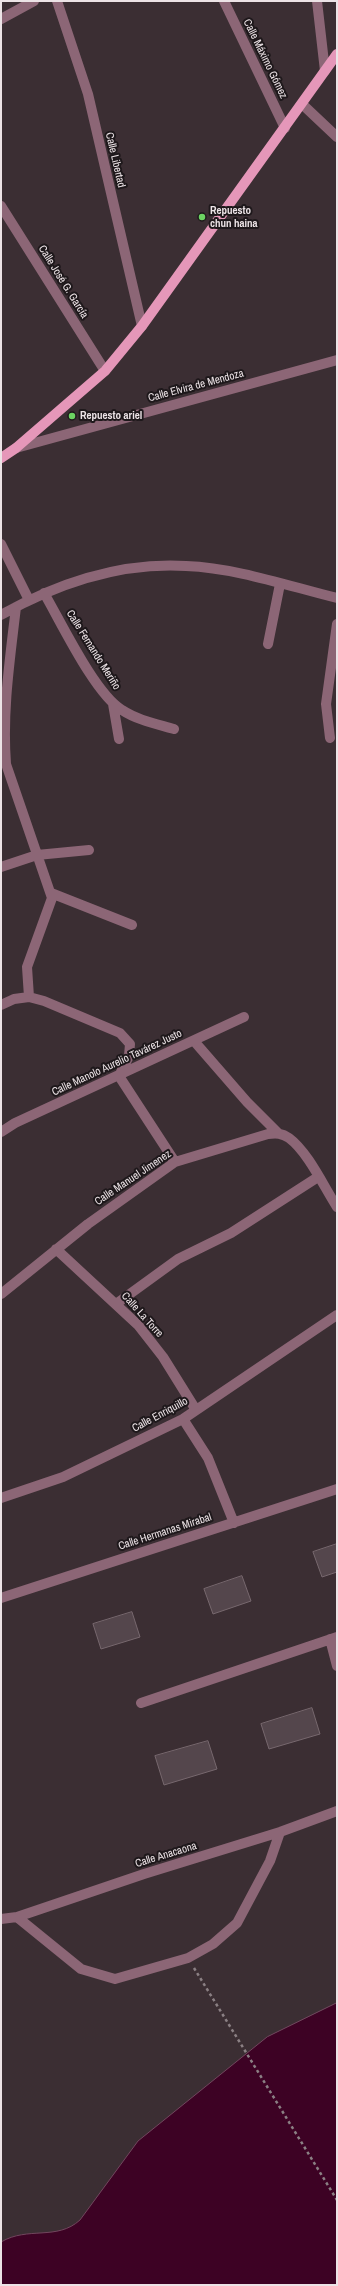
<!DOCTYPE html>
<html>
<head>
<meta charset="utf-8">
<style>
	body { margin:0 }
	#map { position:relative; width:338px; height:2286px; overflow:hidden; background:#3b2e33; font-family:"Archivo Narrow",sans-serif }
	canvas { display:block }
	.frame { position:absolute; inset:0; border:2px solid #ece3e6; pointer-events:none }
</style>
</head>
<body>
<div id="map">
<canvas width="338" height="2286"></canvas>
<div class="frame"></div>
</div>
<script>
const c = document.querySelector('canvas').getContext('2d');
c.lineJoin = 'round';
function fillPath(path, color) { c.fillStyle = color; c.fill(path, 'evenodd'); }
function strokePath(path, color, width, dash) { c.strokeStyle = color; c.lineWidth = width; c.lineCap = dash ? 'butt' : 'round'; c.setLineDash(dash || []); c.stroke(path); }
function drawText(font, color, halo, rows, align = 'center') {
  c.font = font + ' "Archivo Narrow",sans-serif'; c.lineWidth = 4; c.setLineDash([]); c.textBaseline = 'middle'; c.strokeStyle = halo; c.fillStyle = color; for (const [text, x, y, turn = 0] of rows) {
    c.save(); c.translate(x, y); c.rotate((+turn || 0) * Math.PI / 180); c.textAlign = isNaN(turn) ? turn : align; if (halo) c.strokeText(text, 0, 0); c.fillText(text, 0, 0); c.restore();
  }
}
const water = new Path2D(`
	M 337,2003 L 337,2285 L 1,2285 L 1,2242 C 28,2226 57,2241 80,2220 L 138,2141 L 267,2037 Z`);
const building = new Path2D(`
	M 337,1544 L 337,1572 L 322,1577 L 313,1552 Z
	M 242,1576 L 251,1601 L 213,1614 L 204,1589 Z
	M 132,1612 L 140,1637 L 101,1649 L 93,1624 Z
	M 312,1708 L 320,1734 L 269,1749 L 261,1724 Z
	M 208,1741 L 217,1769 L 164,1785 L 155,1756 Z`);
const path = new Path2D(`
	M 194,1968 L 337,2200`);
const minor = new Path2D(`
	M 57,1 L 88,94 L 142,326
	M 224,1 L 285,128
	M 317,1 L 325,71
	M 1,19 L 34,1
	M 302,104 L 337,137
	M 1,206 L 105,371
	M 16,448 L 337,360
	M 1,544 L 29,600
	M 44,593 C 61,622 95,694 122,710 C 137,720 157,724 174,729
	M 16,607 C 10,659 2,711 6,764 L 52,898 L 27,967 L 29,997
	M 1,615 C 58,583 120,562 186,566 C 237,568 288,586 337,598
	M 268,644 L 280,584
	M 113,704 L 119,739
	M 330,738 L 326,704 L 337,624
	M 1,867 L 37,855 L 89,850
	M 51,893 L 132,925
	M 1,1005 L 14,999 L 29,997 L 44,1001 L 120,1033 L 130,1044 L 129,1056 L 119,1076 L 175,1162
	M 194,1041 L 247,1102 L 278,1133
	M 1,1132 L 15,1123 L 244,1017
	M 56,1249 L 138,1325 L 163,1357 L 196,1410
	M 1,1294 L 88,1224 L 175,1162 L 268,1134 C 276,1133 282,1133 289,1138 C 308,1152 324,1187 337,1207
	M 116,1304 L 178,1259 L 231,1233 L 318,1177
	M 183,1419 L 208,1458 L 234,1523
	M 1,1498 L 63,1477 L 183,1419 L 337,1315
	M 1,1598 L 337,1489
	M 330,1639 L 337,1666
	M 141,1703 L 337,1637
	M 17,1917 L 81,1969 L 115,1979 L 188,1958 L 213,1944 L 237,1923 L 270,1861 L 280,1832
	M 1,1919 L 17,1917 L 144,1874 L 280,1832 L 337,1811`);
const major = new Path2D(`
	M 1,458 L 16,448 L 105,371 L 142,326 L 337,54`);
const markers = [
	[202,217,4,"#6cd362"],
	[72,416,4,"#6cd362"]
];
const streetNames = [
	["Calle Máximo Gómez",265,59,64],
	["Calle Libertad",115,160,77],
	["Calle José G. García",63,282,58],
	["Calle Elvira de Mendoza",196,386,-15],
	["Calle Fernando Meriño",93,650,58],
	["Calle Manolo Aurelio Tavárez Justo",117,1063,-25],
	["Calle Manuel Jimenez",133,1178,-34],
	["Calle La Torre",142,1315,48],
	["Calle Enriquillo",160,1415,-28],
	["Calle Hermanas Mirabal",165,1532,-18],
	["Calle Anacaona",166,1855,-17]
];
const poiNames = [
	["Repuesto",210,211],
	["chun haina",210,224],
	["Repuesto ariel",80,416]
];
fillPath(water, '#3d0224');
strokePath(water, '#72465e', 1);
fillPath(building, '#54464c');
strokePath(building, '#77686e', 1);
strokePath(path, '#8b8084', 2.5, [3, 3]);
strokePath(minor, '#8c6676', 10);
strokePath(major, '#e597b9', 10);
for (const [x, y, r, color] of markers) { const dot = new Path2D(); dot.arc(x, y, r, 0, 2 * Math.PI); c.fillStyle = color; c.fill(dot); strokePath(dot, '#1e181b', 1.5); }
drawText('11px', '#ece3e6', '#1e181b', streetNames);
drawText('bold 11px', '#ece3e6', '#1e181b', poiNames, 'left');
</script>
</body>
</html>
